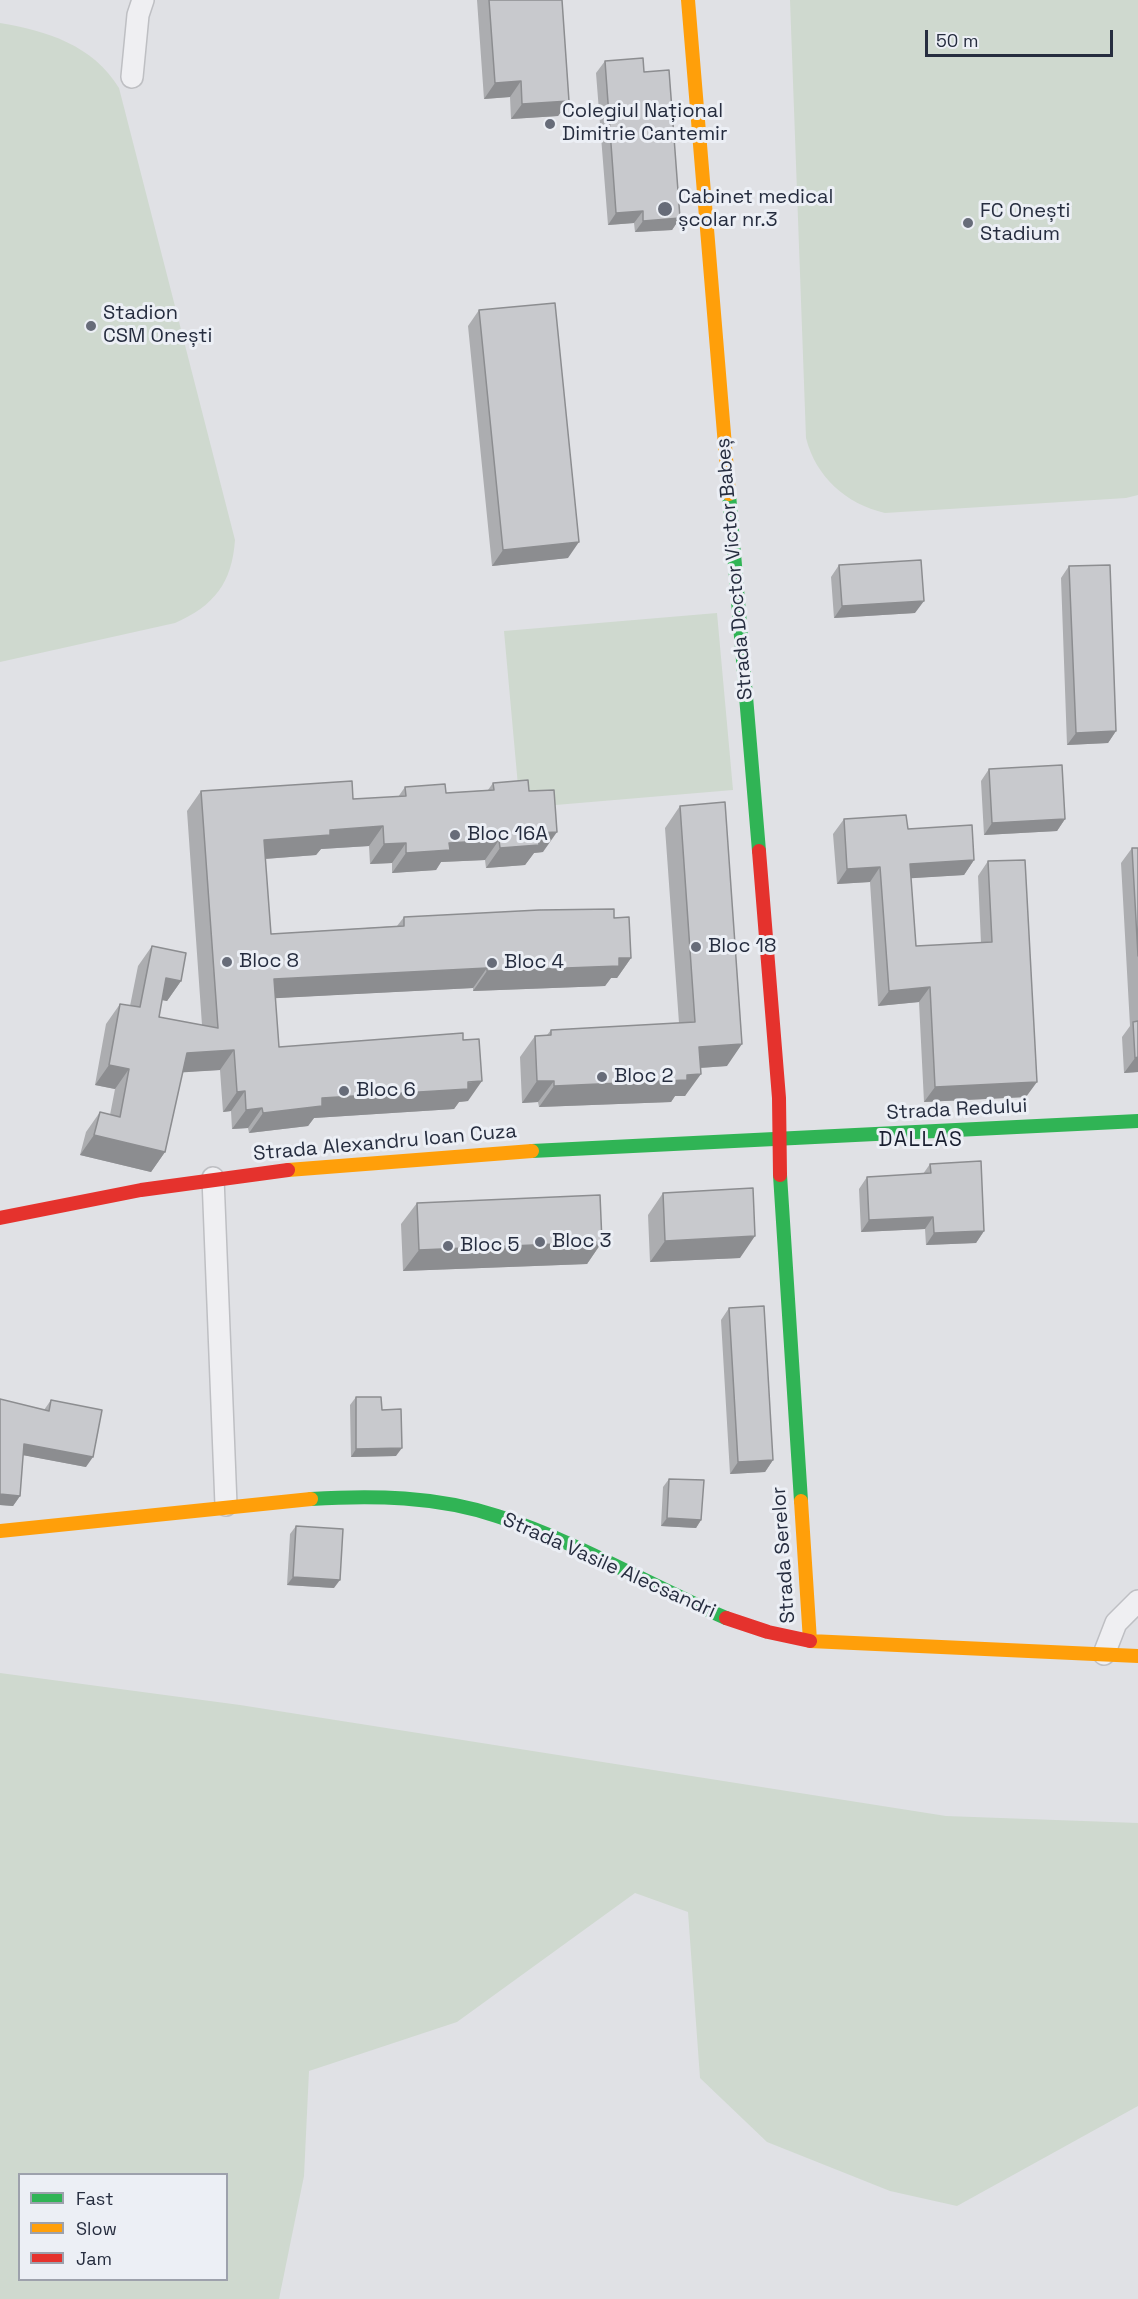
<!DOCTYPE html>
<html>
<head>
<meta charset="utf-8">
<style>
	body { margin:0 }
	#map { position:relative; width:1138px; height:2299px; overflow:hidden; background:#e0e1e5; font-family:"Space Grotesk",sans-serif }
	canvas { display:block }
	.legend { position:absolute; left:18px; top:2173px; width:210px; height:108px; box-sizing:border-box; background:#eceff5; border:2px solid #9da1ac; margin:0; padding:8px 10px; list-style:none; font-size:18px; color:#262d3f }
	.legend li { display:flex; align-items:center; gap:12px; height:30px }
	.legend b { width:30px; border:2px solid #9da1ac }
	.scale { position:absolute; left:925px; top:30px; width:188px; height:27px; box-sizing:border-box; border:3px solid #262d3f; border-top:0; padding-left:8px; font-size:18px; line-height:21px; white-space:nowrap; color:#262d3f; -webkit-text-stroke:4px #eceff5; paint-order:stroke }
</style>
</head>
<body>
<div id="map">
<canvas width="1138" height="2299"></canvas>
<ul class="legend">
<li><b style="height:8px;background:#30b455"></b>Fast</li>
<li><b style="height:8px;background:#ff9f0a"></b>Slow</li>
<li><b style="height:8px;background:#e5322d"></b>Jam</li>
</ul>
<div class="scale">50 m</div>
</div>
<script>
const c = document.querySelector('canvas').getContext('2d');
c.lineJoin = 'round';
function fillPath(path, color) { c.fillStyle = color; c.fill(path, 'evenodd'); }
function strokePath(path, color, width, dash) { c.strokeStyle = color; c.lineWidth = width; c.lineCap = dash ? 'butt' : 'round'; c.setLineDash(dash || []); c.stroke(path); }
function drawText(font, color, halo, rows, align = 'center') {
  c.font = font + ' "Space Grotesk",sans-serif'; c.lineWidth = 6; c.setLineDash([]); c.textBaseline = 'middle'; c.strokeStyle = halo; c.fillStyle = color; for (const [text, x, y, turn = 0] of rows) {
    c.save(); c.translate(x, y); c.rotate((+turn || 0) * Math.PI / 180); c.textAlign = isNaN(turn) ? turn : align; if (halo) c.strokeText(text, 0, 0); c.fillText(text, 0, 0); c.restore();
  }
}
const green = new Path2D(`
	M 790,0 L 1138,0 L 1138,495 L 1126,498 L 885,513 C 846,504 816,477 806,438 Z
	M 0,23 C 47,31 93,45 119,88 L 235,540 C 232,583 214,606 175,623 L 0,662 Z
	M 717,613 L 733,790 L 520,808 L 504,631 Z
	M 0,1673 L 240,1705 L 946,1816 L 1138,1823 L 1138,2106 L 957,2206 L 890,2191 L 767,2142 L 700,2078 L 688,1912 L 635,1893 L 457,2022 L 309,2071 L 304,2176 L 279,2299 L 0,2299 ZM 20,2174 L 226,2174 L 226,2280 L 20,2280 Z`);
const street = new Path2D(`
	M 132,77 L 138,15 L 143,0
	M 213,1178 L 226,1505
	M 1104,1654 L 1116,1623 L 1138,1601`);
const fast = new Path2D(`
	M 729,494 L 759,851
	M 532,1151 L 1138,1121
	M 780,1175 L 801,1501
	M 311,1499 C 372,1495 437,1496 497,1516 C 576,1541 649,1585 726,1618`);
const slow = new Path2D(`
	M 688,0 L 729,494
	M 288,1170 L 532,1151
	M 801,1501 L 810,1641 L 1138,1656
	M 0,1531 L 311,1499`);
const jam = new Path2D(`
	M 759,851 L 779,1098 L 780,1175
	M 0,1218 L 141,1190 L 288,1170
	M 726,1618 L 768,1632 L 810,1641`);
const wall = new Path2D(`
	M 477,0 L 562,0 L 569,101 L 558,116 L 511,119 L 510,97 L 484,99 Z
	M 605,61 L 644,72 L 680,218 L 672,230 L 635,232 L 634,223 L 608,225 L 596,73 Z
	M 479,310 L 568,558 L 492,566 L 468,326 Z
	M 839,565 L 915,613 L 834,618 L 831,577 Z
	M 1069,566 L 1116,731 L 1108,743 L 1067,745 L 1061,578 Z
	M 989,769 L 1065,819 L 1057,831 L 984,835 L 981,781 Z
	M 493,783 L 529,791 L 543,852 L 534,853 L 525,865 L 486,868 L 485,860 L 441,862 L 436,870 L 392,873 L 392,863 L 370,864 L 369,846 L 321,849 L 316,855 L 265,859 L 271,934 L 397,926 L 404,917 L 614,918 L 631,958 L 617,978 L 611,978 L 605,986 L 473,991 L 473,988 L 275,998 L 279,1047 L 468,1101 L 459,1102 L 454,1109 L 314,1118 L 308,1126 L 249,1133 L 248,1128 L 232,1129 L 231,1111 L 223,1112 L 220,1070 L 182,1072 L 165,1152 L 151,1172 L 80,1155 L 86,1132 L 100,1112 L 110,1115 L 115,1089 L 95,1085 L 106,1024 L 120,1004 L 130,1006 L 138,966 L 152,946 L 181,981 L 167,1001 L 162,1000 L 159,1017 L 202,1025 L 187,811 L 201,791 L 353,799 L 398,797 L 405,787 L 446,793 L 488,790 Z
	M 680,806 L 727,1066 L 700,1068 L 685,1096 L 675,1096 L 671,1102 L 539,1107 L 538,1102 L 522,1103 L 520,1057 L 535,1036 L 547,1035 L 551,1030 L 679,1023 L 665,828 Z
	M 844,819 L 908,829 L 974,860 L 964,875 L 911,878 L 916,946 L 981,943 L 978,876 L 988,861 L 1026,1097 L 924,1102 L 919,1002 L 878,1006 L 870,882 L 837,884 L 833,834 Z
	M 1132,848 L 1138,848 L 1138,1072 L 1124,1073 L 1122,1037 L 1130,1026 L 1121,863 Z
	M 930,1164 L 984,1231 L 976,1243 L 926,1245 L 925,1229 L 861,1232 L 859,1189 L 867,1177 L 923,1174 Z
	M 663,1193 L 740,1258 L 650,1262 L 648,1215 Z
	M 417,1203 L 602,1242 L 587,1264 L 403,1271 L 401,1224 Z
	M 729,1308 L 773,1460 L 765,1472 L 730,1474 L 721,1320 Z
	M 356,1397 L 382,1410 L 396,1456 L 351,1457 L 350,1405 Z
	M 51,1400 L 86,1467 L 23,1455 L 20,1496 L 13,1506 L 0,1505 L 44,1410 Z
	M 669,1479 L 701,1520 L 696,1528 L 661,1526 L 663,1487 Z
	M 296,1526 L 334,1588 L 287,1585 L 290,1534 Z`);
const shadedWall = new Path2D(`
	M 521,81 L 510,97 L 484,99 L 495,83 Z
	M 569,101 L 558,116 L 511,119 L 522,104 Z
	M 643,211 L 634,223 L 608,225 L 616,213 Z
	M 680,218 L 672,230 L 635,232 L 643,221 Z
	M 579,542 L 568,558 L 492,566 L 503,550 Z
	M 924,601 L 915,613 L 834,618 L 842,606 Z
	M 1116,731 L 1108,743 L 1067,745 L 1076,733 Z
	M 1065,819 L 1057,831 L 984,835 L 992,823 Z
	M 383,826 L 369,846 L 321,849 L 316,855 L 250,860 L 264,840 L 330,830 Z
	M 557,832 L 543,852 L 534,853 L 525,865 L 486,868 L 500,848 L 538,833 Z
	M 499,840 L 485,860 L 441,862 L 436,870 L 392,873 L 406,853 L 449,843 Z
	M 406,843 L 392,863 L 370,864 L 384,844 Z
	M 974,860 L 964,875 L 899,879 L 910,864 Z
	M 880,867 L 870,882 L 837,884 L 847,869 Z
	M 619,958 L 631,958 L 617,978 L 611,978 L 605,986 L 473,991 L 487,971 Z
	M 487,968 L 473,988 L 260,999 L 274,979 Z
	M 166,978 L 181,981 L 167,1001 L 152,998 Z
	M 930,987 L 919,1002 L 878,1006 L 889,991 Z
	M 742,1044 L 727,1066 L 684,1069 L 699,1047 Z
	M 234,1050 L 220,1070 L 173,1073 L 187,1053 Z
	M 1138,1057 L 1138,1072 L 1124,1073 L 1135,1058 Z
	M 109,1065 L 129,1069 L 115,1089 L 95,1085 Z
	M 701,1074 L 685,1096 L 675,1096 L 671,1102 L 539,1107 L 554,1086 Z
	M 482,1081 L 468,1101 L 459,1102 L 454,1109 L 314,1118 L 308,1126 L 249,1133 L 263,1113 L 322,1098 Z
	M 537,1081 L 554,1081 L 538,1102 L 522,1103 Z
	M 1037,1082 L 1026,1097 L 924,1102 L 935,1087 Z
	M 245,1091 L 231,1111 L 223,1112 L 237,1092 Z
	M 262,1108 L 248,1128 L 232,1129 L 246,1110 Z
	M 94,1135 L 165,1152 L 151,1172 L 80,1155 Z
	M 933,1217 L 925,1229 L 861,1232 L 869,1220 Z
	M 984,1231 L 976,1243 L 926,1245 L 934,1233 Z
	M 755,1236 L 740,1258 L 650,1262 L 665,1241 Z
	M 602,1242 L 587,1264 L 403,1271 L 419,1250 Z
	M 24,1444 L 93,1457 L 86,1467 L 17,1454 Z
	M 402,1448 L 396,1456 L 351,1457 L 356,1449 Z
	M 773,1460 L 765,1472 L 730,1474 L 738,1462 Z
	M 0,1494 L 20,1496 L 13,1506 L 0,1505 Z
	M 667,1518 L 701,1520 L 696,1528 L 661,1526 Z
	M 293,1577 L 340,1580 L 334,1588 L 287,1585 Z`);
const building = new Path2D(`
	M 489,0 L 562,0 L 569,101 L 522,104 L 521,81 L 495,83 Z
	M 643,58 L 644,72 L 669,70 L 680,218 L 643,221 L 643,211 L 616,213 L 605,61 Z
	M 555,303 L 579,542 L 503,550 L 479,310 Z
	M 921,560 L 924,601 L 842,606 L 839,565 Z
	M 1110,565 L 1116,731 L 1076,733 L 1069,566 Z
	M 1062,765 L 1065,819 L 992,823 L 989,769 Z
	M 528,780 L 529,791 L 554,790 L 557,832 L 538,833 L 539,845 L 500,848 L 499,840 L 449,843 L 450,850 L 406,853 L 406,843 L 384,844 L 383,826 L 330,830 L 330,835 L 264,840 L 271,934 L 404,926 L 404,917 L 539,910 L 614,909 L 614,918 L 629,917 L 631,958 L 619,958 L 619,966 L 487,971 L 487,968 L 274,979 L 279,1047 L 463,1033 L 463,1040 L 479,1039 L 482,1081 L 468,1082 L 468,1089 L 322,1098 L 322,1106 L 263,1113 L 262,1108 L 246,1110 L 245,1091 L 237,1092 L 234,1050 L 187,1053 L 165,1152 L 94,1135 L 100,1112 L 120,1117 L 129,1069 L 109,1065 L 120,1004 L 140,1007 L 152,946 L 186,953 L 181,981 L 166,978 L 159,1017 L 218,1028 L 201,791 L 352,781 L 353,799 L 406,796 L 405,787 L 445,784 L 446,793 L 494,790 L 493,783 Z
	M 725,802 L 742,1044 L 699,1047 L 701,1074 L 687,1075 L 687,1080 L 554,1086 L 554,1081 L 537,1081 L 535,1036 L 551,1035 L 551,1030 L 695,1022 L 680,806 Z
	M 906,815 L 908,829 L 972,825 L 974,860 L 910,864 L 916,946 L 992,942 L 988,861 L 1025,860 L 1037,1082 L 935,1087 L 930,987 L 889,991 L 880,867 L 847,869 L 844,819 Z
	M 1132,848 L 1138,848 L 1138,956 Z
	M 1138,1021 L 1138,1057 L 1135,1058 L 1133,1022 Z
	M 981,1161 L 984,1231 L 934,1233 L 933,1217 L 869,1220 L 867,1177 L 931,1173 L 930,1164 Z
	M 753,1188 L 755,1236 L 665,1241 L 663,1193 Z
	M 600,1195 L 602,1242 L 419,1250 L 417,1203 Z
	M 764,1306 L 773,1460 L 738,1462 L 729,1308 Z
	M 356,1397 L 381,1397 L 382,1410 L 401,1409 L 402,1448 L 356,1449 Z
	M 0,1399 L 49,1411 L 51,1400 L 102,1410 L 93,1457 L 24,1444 L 20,1496 L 0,1494 Z
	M 669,1479 L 704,1480 L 701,1520 L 667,1518 Z
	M 296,1526 L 343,1529 L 340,1580 L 293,1577 Z`);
const markers = [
	[550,124,6,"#676c79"],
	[665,209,8,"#676c79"],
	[968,223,6,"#676c79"],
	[91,326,6,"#676c79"],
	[455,835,6,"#676c79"],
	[696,947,6,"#676c79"],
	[227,962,6,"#676c79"],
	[492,963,6,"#676c79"],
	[602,1077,6,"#676c79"],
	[344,1091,6,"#676c79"],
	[540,1242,6,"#676c79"],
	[448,1246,6,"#676c79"]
];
const poiNames = [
	["Colegiul Național",562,112],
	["Dimitrie Cantemir",562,135],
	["Cabinet medical",678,198],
	["școlar nr.3",678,221],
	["FC Onești",980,212],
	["Stadium",980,235],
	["Stadion",103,314],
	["CSM Onești",103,337],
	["Bloc 16A",467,835],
	["Bloc 18",708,947],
	["Bloc 8",239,962],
	["Bloc 4",504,963],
	["Bloc 2",614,1077],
	["Bloc 6",356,1091],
	["Bloc 3",552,1242],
	["Bloc 5",460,1246]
];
const streetNames = [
	["Strada Doctor Victor Babeș",735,569,-95],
	["Strada Redului",957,1110,-3],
	["Strada Alexandru Ioan Cuza",385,1143,-5],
	["Strada Serelor",784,1555,-94],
	["Strada Vasile Alecsandri",609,1566,24]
];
const neighbourhoodNames = [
	["DALLAS",921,1140]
];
fillPath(green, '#cfd9cf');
strokePath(street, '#bebfc3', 24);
strokePath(street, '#efeff2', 21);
strokePath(fast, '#30b455', 14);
strokePath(slow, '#ff9f0a', 14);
strokePath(jam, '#e5322d', 14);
fillPath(wall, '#acadb0');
fillPath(shadedWall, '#8c8d90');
fillPath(building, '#c8c9cd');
strokePath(building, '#8c8d90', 1.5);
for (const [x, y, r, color] of markers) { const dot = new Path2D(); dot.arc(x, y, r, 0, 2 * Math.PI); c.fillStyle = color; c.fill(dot); strokePath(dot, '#eceff5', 2); }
drawText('20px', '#262d3f', '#eceff5', poiNames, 'left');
drawText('20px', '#262d3f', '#eceff5', streetNames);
c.letterSpacing = '1.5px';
drawText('21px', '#181e2f', '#eceff5', neighbourhoodNames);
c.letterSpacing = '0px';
</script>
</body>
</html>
